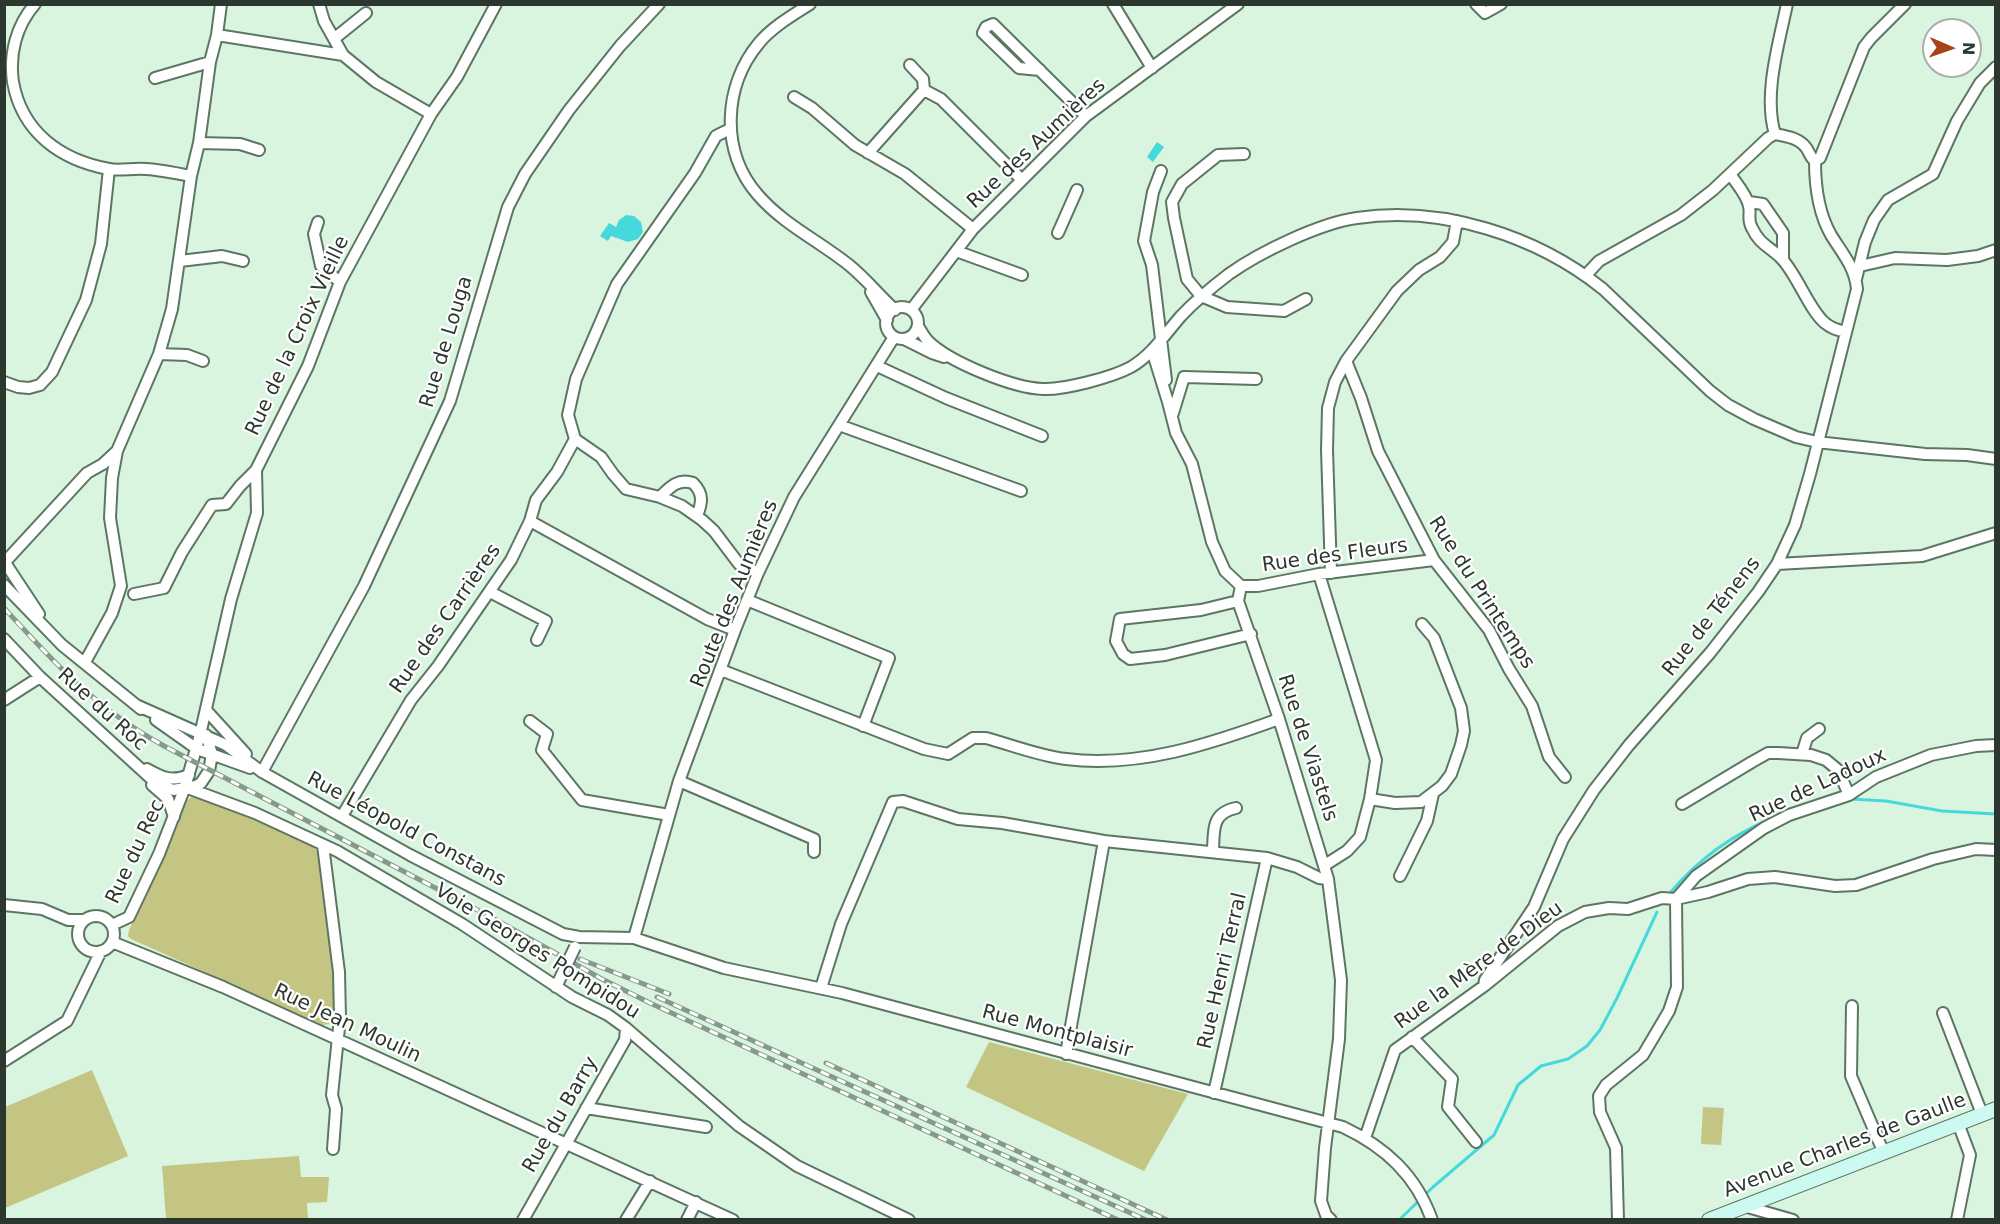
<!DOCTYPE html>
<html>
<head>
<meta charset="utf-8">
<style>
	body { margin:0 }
	#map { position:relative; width:2000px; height:1224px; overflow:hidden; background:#d9f5e0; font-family:"DejaVu Sans",sans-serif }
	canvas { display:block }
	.frame { position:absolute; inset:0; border:6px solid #2c372f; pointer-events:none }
	.north { position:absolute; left:1922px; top:18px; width:60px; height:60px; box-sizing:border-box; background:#fff; border:2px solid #abafac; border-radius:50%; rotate:92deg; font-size:16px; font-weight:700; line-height:24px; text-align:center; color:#2c372f }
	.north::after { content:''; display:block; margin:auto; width:21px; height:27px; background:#a84315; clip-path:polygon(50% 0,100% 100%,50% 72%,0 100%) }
</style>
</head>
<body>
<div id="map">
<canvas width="2000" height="1224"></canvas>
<div class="frame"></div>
<div class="north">N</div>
</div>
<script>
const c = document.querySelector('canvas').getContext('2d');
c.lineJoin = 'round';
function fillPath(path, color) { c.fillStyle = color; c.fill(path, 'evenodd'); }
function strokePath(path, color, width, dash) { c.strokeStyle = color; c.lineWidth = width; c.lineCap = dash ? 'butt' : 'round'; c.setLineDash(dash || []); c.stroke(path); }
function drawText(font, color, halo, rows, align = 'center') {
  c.font = font + ' "DejaVu Sans",sans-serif'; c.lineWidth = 4.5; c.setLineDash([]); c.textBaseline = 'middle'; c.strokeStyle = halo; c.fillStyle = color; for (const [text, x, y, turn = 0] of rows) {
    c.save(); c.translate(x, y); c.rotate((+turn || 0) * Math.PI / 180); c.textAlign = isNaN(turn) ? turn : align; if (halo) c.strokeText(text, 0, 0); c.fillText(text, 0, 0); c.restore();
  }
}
const green = new Path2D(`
	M 192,796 L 204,798 L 314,846 L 317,851 L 329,932 L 336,1014 L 335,1020 L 331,1024 L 322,1025 L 131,939 L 128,936 L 129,930 L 164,856 L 183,804 Z
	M 989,1042 L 1188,1094 L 1144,1171 L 966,1087 Z
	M 92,1070 L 128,1156 L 5,1208 L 5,1107 Z
	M 1703,1107 L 1724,1108 L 1721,1145 L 1701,1144 Z
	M 299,1156 L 301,1177 L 329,1177 L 327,1202 L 307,1203 L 308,1219 L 166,1219 L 162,1166 Z`);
const water = new Path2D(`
	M 1157,142 L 1164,147 L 1153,162 L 1147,157 Z
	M 626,215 L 634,216 L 641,222 L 643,232 L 638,239 L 628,242 L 611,236 L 608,241 L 600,236 L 609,223 L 616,227 L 619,220 Z`);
const stream = new Path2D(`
	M 1851,799 L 1886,801 L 1942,811 L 1996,814
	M 1669,894 C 1700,858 1730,836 1773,818
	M 1399,1220 L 1433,1187 L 1494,1135 L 1518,1085 L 1541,1066 L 1568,1059 L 1587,1046 L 1600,1030 L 1617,998 L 1657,912`);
const street = new Path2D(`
	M 35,4 C 16,26 9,54 13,82 C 22,132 60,160 109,169 C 120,171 133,168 146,169 C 161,170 176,173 191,176
	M 319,4 L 324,21 L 343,55 L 376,82 L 431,114
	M 810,4 C 793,15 772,27 759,43 C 723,86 720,152 758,195 C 783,224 819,241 849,265 C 865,278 879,295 895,310
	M 1113,4 L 1152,68
	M 1476,4 L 1485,13 L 1501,4
	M 217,35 L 343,55
	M 335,38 L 366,13
	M 910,65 L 923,79 L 924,90
	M 1040,70 L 1019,68 L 983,33 L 986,27 L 993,24 L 1086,116
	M 155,78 L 210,62
	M 924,90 L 941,99 L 1021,179
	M 794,97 L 812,108 L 855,145 L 905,174 L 973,229
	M 1775,134 C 1786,136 1800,138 1807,149 C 1810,154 1810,157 1815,161
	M 199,143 L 240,144 L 259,150
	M 868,153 L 924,90
	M 1244,154 L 1218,155 L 1182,184 L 1172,202 L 1174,218 L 1187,279 L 1201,296 L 1227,307 L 1284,311 L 1306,299
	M 1161,171 L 1153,192 L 1144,241 L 1152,265 L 1166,380
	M 1730,174 C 1736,183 1747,195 1749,206 C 1751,214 1747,220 1752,228 C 1760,245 1769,246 1781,258 C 1797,274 1809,310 1825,323 C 1832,329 1838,330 1846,332
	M 1749,202 L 1763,204 L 1783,233 L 1783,259
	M 1457,221 L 1453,242 L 1440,257 L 1419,270 L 1397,291 L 1346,361 L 1361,398 L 1378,451 L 1434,560 L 1489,630 L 1509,669 L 1532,706 L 1549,757 L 1565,777
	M 318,222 L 314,234 L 321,266 L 340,282
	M 1058,233 L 1077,190
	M 956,251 L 1022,275
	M 180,261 L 222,256 L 243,261
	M 1860,266 L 1895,258 L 1947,260 L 1978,256 L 1996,250
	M 1586,275 L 1599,261 L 1681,215 L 1713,190 L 1768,138 L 1775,134 C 1763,95 1779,43 1787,4
	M 1856,279 L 1865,242 L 1874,220 L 1888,200 L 1933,174 L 1957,121 L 1980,83 L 1996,67
	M 871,292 L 887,320
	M886 323a16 16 0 1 1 32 0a16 16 0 1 1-32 0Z
	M 911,310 L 973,229 L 1086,116 L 1238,4
	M 918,326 C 921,331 924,337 928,341 C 949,362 1013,388 1043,389 C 1064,390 1113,377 1131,367 C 1152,355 1166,333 1181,316 C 1196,300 1212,287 1229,274 C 1260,252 1320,223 1357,218 C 1442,205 1537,236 1603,289 L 1710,391 L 1728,405 L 1754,419 L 1796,437 L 1817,442 L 1925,454 L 1967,455 L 1996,459
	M 904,339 L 932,353 L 944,357
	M 1152,350 L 1168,402 L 1176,433 L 1192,464 L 1212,542 L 1225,571 L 1241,586 L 1238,601 L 1279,719 L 1328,879 L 1341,980 L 1339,1039 L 1325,1148 L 1321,1201 L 1326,1215 L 1331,1220
	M 159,354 L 187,355 L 203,361
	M 877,366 L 946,398 L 1042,436
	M 4,382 L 18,387 L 29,388 L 40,385 L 52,372 L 86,300 L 101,244 L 109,169
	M 1173,413 L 1184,377 L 1256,379
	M 839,425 L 1021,491
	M 575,439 L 601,457 L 613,474 L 626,489 L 660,497 L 682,506 L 702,520 L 714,531 L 739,564 L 758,573
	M 660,497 C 670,487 678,478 693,483 C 704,494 702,503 697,516
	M 530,521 L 707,619 L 735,630
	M 4,561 L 39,614
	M 5,562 L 87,473 L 103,464 L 117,451
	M 1777,564 L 1922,556 L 1996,533
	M 1331,573 L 1327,450 L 1328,408 L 1335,382 L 1346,361
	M 1319,574 L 1376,760 L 1370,799 L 1360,837 L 1347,851 L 1325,865
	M 4,585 L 62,645 L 141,709
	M 1241,586 L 1258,586 L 1319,574 L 1434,560
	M 490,592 L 546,621 L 537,640
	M 134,594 L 164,588 L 182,552 L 212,505 L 226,504 L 240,486 L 256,470
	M 747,600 L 889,658 L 863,726
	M 1238,601 L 1201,610 L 1120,619 L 1116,641 L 1123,654 L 1130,659 L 1165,655 L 1251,634
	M 4,639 L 40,677 L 156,783 L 173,790 L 196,786 L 201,783 L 209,771 L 212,754 L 206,735
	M 85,662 L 112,613 L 121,586 L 110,518 L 112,478 L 117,451 L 159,354 L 172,309 L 191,176 L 199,143 L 210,62 L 217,35 L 221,4
	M 721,670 L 924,749 L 948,754 L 973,738 L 986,738 C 1012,745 1039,756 1066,759 C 1140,768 1210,744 1279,719
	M 4,700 L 40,677
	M 136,705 L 226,745 L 262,772 L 410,855 L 563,934 L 579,937 L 634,938 L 724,968 L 842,993 L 1343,1127 C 1385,1147 1416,1175 1432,1220
	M 206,710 L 246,754
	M 156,720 L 197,749 L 250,768
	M 530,721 L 547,734 L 542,750 L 582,800 L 669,815
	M 1802,754 L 1807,738 L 1819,729
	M 147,769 C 163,778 172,782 189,775
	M 262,772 L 364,586 L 450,401 L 508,207 L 525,174 L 569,110 L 620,46 L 659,4
	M 679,781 L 814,839 L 814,852
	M 152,785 L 168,799 L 174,817
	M 185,787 L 255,813 L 337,851 L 462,924 L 572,997 L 608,1015 L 626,1028 L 739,1126 L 797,1166 L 909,1220
	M 1370,799 L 1395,803 L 1421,802 L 1442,786 L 1451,774 L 1461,745 L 1464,731 L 1461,708 L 1434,638 L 1422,624
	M 1682,804 L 1752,762 L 1768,753 L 1778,753 L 1811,755 L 1826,760 L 1838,770 L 1849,795
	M 342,816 L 411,700 L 438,666 L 511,560 L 530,521 L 536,500 L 557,472 L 575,439 L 568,415 L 576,379 L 617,284 L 695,173 L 716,136 L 730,129
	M 323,845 L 339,972 L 340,1018 L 332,1095 L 336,1109 L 333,1149
	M 1213,852 C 1214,831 1211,813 1236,808
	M 1400,876 L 1427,821 L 1433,794
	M 1676,899 L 1696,876 L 1764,828 L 1789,815 L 1849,795 L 1876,777 L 1931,755 L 1976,746 L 1996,745
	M 4,905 L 42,909 L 68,920 L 84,920
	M78 934a18 18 0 1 1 36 0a18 18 0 1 1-36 0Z
	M 112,925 L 129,917 L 159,854 L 185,787 L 200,735 L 231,599 L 257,513 L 256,470 L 308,366 L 340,282 L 431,114 L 457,77 L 496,4
	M 634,938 L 679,781 L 735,630 L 758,573 L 794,497 L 894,337
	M 112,942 L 223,987 L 733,1220
	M 1484,986 L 1485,980 L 1534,907 L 1563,839 L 1594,790 L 1629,745 L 1710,653 L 1758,592 L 1777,564 L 1795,525 L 1810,474 L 1857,289 C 1855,267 1842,253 1831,235 C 1819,214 1815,185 1815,161 L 1820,158 L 1864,47 L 1871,38 L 1905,4
	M 556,987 L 565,968
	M 821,988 L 841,924 L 893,802 L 903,801 L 958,819 L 1002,823 L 1104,841 L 1267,858 L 1297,867 L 1319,878 L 1328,879
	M 1852,1006 L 1851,1076 L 1883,1151
	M 1943,1013 L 1982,1114
	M 1412,1037 L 1452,1079 L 1448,1107 L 1476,1142
	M 1066,1054 L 1104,841
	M 4,1061 L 67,1021 L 101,951
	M 1214,1093 L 1267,858
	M 586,1108 L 706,1127
	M 1365,1138 L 1395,1050 L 1484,986 L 1558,926 L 1585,912 L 1609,908 L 1628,909 L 1662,898 L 1676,899 L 1708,892 L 1748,879 L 1775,877 L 1835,886 L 1856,885 L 1933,859 L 1976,849 L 1996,850
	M 1744,1206 L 1793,1220
	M 523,1220 L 625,1040 L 626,1028
	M 626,1220 L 650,1181
	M 687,1220 L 696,1202
	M 1618,1220 L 1616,1148 L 1600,1112 L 1599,1096 L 1606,1085 L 1643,1055 L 1669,1011 L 1677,987 L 1676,899
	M 1957,1220 L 1970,1155 L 1958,1123`);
const secondary = new Path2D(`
	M 1709,1220 L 1996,1109`);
const rail = new Path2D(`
	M 4,608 C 40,647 75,686 117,716 C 132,727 148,737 164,746 L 489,916 L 600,978 L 650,1003 L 1118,1220
	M 580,959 L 669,994
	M 657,997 L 1146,1220
	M 826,1063 L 1167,1220`);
const streetBridge = new Path2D(`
	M 565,968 L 575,947`);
const streetNames = [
	["Rue des Aumières",1037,144,-43],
	["Rue de la Croix Vieille",298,336,-65],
	["Rue de Louga",447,342,-73],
	["Rue des Fleurs",1335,556,-8],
	["Rue du Printemps",1481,593,57],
	["Route des Aumières",735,594,-68],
	["Rue de Ténens",1712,617,-52],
	["Rue des Carrières",446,619,-55],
	["Rue du Roc",102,710,42],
	["Rue de Viastels",1307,748,72],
	["Rue de Ladoux",1818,786,-25],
	["Rue Léopold Constans",406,830,28],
	["Rue du Rec",136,852,-65],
	["Voie Georges Pompidou",537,952,32],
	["Rue la Mère de Dieu",1479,966,-36],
	["Rue Henri Terral",1223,971,-77],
	["Rue Jean Moulin",347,1024,25],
	["Rue Montplaisir",1057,1032,15],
	["Rue du Barry",561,1115,-60],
	["Avenue Charles de Gaulle",1845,1146,-21]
];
fillPath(green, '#c5c583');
fillPath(water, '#46d9dc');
strokePath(stream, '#46d9dc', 3);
strokePath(street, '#5d7663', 14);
strokePath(secondary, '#5d7663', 16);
strokePath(street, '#fff', 10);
strokePath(secondary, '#cdfaf0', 14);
strokePath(rail, '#869a8b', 5);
strokePath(rail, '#fff', 3, [9]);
strokePath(streetBridge, '#5d7663', 14, []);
strokePath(streetBridge, '#fff', 10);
drawText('20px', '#2c372f', '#fff', streetNames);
</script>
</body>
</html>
